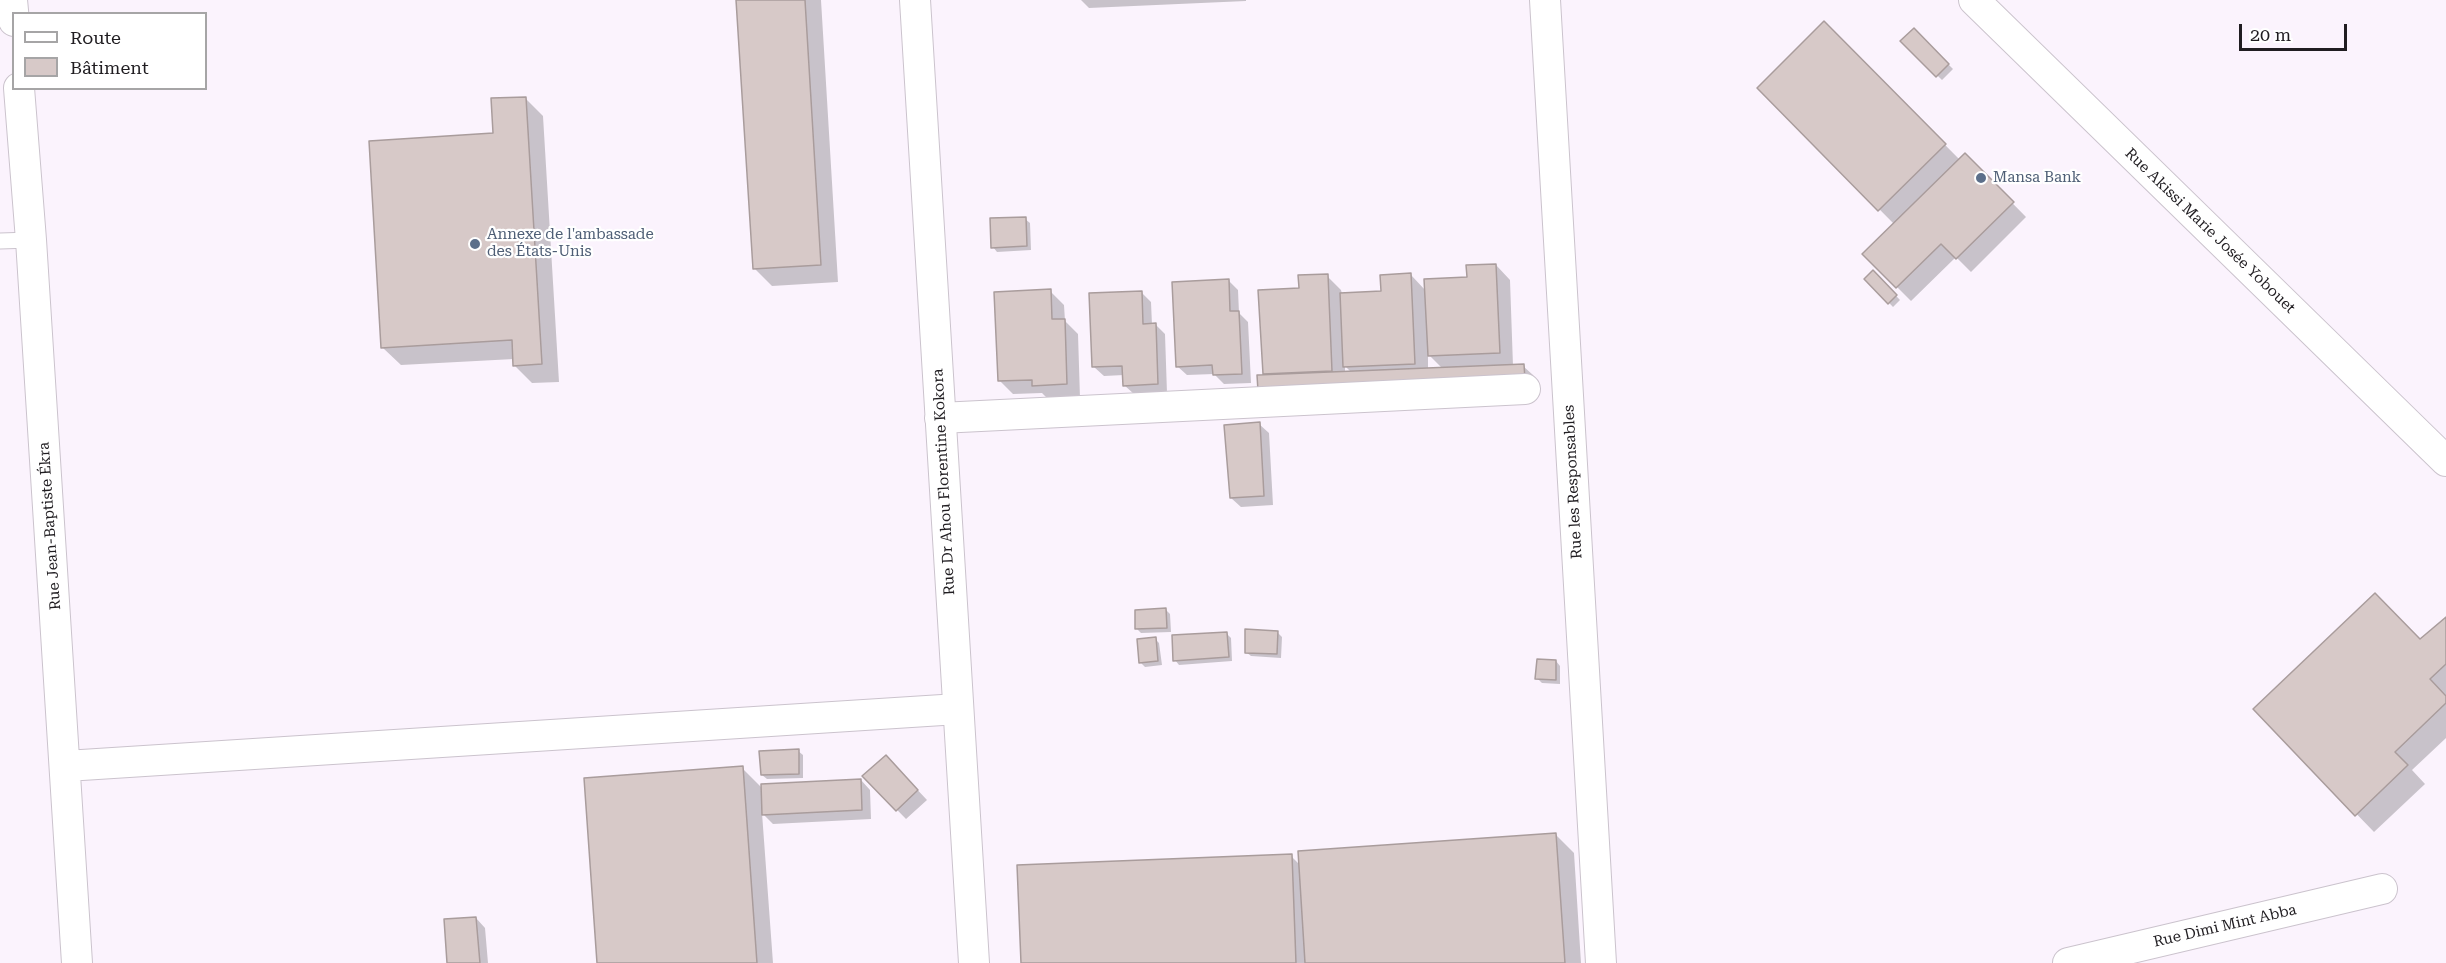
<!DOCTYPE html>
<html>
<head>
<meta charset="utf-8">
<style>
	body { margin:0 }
	#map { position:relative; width:2446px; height:963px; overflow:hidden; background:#fbf3fd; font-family:"Roboto Serif",serif }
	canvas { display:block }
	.legend { position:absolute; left:12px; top:12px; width:195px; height:78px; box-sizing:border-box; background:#fff; border:2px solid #a6a5a6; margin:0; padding:8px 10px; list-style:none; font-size:18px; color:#201d21 }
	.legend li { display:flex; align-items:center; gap:12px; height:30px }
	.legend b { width:30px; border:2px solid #a6a5a6 }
	.scale { position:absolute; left:2239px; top:24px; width:108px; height:27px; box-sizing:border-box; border:3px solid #201d21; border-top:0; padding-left:8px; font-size:18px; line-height:21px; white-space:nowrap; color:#201d21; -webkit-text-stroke:4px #fff; paint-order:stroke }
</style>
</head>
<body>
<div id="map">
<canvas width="2446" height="963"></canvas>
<ul class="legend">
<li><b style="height:8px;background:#fff"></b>Route</li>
<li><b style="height:16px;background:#d7c9c8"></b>Bâtiment</li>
</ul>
<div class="scale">20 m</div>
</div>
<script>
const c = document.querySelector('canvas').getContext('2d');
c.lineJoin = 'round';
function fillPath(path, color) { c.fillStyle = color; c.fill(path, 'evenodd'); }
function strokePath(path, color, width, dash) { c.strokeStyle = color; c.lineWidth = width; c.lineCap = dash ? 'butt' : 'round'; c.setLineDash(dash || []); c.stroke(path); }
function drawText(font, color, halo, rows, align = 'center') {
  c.font = font + ' "Roboto Serif",serif'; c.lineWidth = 4.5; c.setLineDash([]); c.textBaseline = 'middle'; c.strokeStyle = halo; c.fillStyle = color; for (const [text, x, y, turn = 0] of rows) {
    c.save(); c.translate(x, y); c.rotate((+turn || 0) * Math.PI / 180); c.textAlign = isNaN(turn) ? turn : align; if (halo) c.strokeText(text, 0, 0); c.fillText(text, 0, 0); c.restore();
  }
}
const shadow = new Path2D(`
	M 738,0 L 821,0 L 838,282 L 772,286 L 754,268 Z
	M 1081,0 L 1246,0 L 1246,1 L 1089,8 Z
	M 1824,23 L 1960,160 L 1965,155 L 2026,217 L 1971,272 L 1956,257 L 1911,301 L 1864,254 L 1894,224 L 1759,88 Z
	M 1914,30 L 1953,69 L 1942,80 L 1902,41 Z
	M 525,98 L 543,116 L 559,382 L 532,383 L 514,365 L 514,359 L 401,365 L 383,348 L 495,134 Z
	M 1025,219 L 1030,223 L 1031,250 L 997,252 L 993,247 Z
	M 1496,265 L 1510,280 L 1513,366 L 1523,366 L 1533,375 L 1534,389 L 1267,377 L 1264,374 L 1300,290 L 1327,276 L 1341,290 L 1342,294 L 1383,293 L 1411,275 L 1426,291 L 1468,278 ZM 1428,354 L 1443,369 L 1428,370 ZM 1345,366 L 1352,373 L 1345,373 Z
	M 1873,272 L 1900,300 L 1893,307 L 1866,279 Z
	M 1229,281 L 1238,290 L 1239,313 L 1248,322 L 1251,383 L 1224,384 L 1214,374 L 1187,375 L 1177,366 Z
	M 1050,291 L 1064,305 L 1065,321 L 1078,334 L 1080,398 L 1048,399 L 1042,393 L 1013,394 L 999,380 Z
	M 1141,292 L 1151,302 L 1152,325 L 1156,325 L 1165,334 L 1167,393 L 1134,394 L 1124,385 L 1124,375 L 1104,376 L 1094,367 Z
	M 1259,424 L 1269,433 L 1273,505 L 1241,507 L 1231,498 Z
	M 1166,610 L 1170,614 L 1171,632 L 1141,633 L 1137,629 Z
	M 2446,619 L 2446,738 L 2412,770 L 2425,784 L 2374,832 L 2255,709 L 2420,641 Z
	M 1277,632 L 1282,637 L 1281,658 L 1251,656 L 1246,652 Z
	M 1227,634 L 1231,638 L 1232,661 L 1179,665 L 1175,660 Z
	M 1155,639 L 1159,643 L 1162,665 L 1145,667 L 1141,663 Z
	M 1556,661 L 1560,666 L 1560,684 L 1542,683 L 1537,678 Z
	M 798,751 L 803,755 L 803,778 L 767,779 L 762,775 Z
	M 895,766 L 927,800 L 906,819 L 864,776 Z
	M 742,768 L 762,788 L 861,780 L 870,790 L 871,819 L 773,824 L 762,813 L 773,963 L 599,963 Z
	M 1556,835 L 1574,853 L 1581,963 L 1023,963 L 1291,856 L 1300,865 Z
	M 476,918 L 485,928 L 488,963 L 448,963 Z`);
const building = new Path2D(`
	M 736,0 L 805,0 L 821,265 L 753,269 Z
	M 1824,21 L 1946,144 L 1878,211 L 1757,88 Z
	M 1914,28 L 1949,64 L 1936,77 L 1900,41 Z
	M 526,97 L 542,364 L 513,366 L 512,340 L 381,348 L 369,141 L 493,133 L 491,98 Z
	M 1965,153 L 2014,202 L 1956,259 L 1941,244 L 1896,288 L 1862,254 Z
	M 1026,217 L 1027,246 L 991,248 L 990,218 Z
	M 1496,264 L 1500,353 L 1428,356 L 1424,279 L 1467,277 L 1466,265 Z
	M 1873,270 L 1897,295 L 1888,304 L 1864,279 Z
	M 1411,273 L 1415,364 L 1343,367 L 1340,293 L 1381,291 L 1380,275 Z
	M 1328,274 L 1332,371 L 1263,374 L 1258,290 L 1299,288 L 1298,275 Z
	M 1229,279 L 1230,311 L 1239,311 L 1242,374 L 1213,375 L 1212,365 L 1176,367 L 1172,282 Z
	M 1051,289 L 1052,319 L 1065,319 L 1067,384 L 1032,386 L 1032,380 L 998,381 L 994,292 Z
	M 1142,291 L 1143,324 L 1156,323 L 1158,384 L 1123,386 L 1122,366 L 1092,367 L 1089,293 Z
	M 1524,364 L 1525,380 L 1258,391 L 1257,375 Z
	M 1260,422 L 1264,496 L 1230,498 L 1224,425 Z
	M 2375,593 L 2420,639 L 2446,617 L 2446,664 L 2430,679 L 2446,696 L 2446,703 L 2395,752 L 2408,765 L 2355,816 L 2253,709 Z
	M 1166,608 L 1167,628 L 1135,629 L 1135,610 Z
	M 1245,629 L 1278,631 L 1277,654 L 1245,653 Z
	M 1227,632 L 1229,657 L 1173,661 L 1172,635 Z
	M 1156,637 L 1158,661 L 1139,663 L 1137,639 Z
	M 1537,659 L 1556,660 L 1556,680 L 1535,679 Z
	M 799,749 L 799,774 L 761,775 L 759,751 Z
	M 886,755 L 918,790 L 896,811 L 862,776 Z
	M 743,766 L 757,963 L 597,963 L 584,778 Z
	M 861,779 L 862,810 L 762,815 L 761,784 Z
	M 1556,833 L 1565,963 L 1305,963 L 1298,851 Z
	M 1292,854 L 1296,963 L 1021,963 L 1017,865 Z
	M 476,917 L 480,963 L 447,963 L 444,919 Z`);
const lane = new Path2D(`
	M 0,241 L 31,240`);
const street = new Path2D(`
	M 12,0 L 14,21
	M 915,0 L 974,963
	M 1545,0 L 1601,963
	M 1974,0 L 2446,461
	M 19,88 L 31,240 L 77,963
	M 940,418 L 1525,389
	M 66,766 L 958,709
	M 2068,963 L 2382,889`);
const markers = [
	[1981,178,6,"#5c6f8a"],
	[475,244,6,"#5c6f8a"]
];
const serviceNames = [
	["Mansa Bank",1993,178],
	["Annexe de l'ambassade",487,235],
	["des États-Unis",487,252]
];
const streetNames = [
	["Rue Akissi Marie Josée Yobouet",2210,231,44],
	["Rue Dr Ahou Florentine Kokora",944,482,-93],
	["Rue les Responsables",1573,482,-93],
	["Rue Jean-Baptiste Ékra",50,526,-94],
	["Rue Dimi Mint Abba",2225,926,-13]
];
fillPath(shadow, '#0003');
fillPath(building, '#d7c9c8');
strokePath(building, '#a99c9c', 1.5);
strokePath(lane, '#cbc3cd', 17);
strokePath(street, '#cbc3cd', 32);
strokePath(lane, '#fff', 15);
strokePath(street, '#fff', 30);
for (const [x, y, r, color] of markers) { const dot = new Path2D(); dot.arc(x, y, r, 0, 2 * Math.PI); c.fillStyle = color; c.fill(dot); strokePath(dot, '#fff', 2); }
drawText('15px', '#4e5e75', '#fff', serviceNames, 'left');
drawText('15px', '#201d21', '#fff', streetNames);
</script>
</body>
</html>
